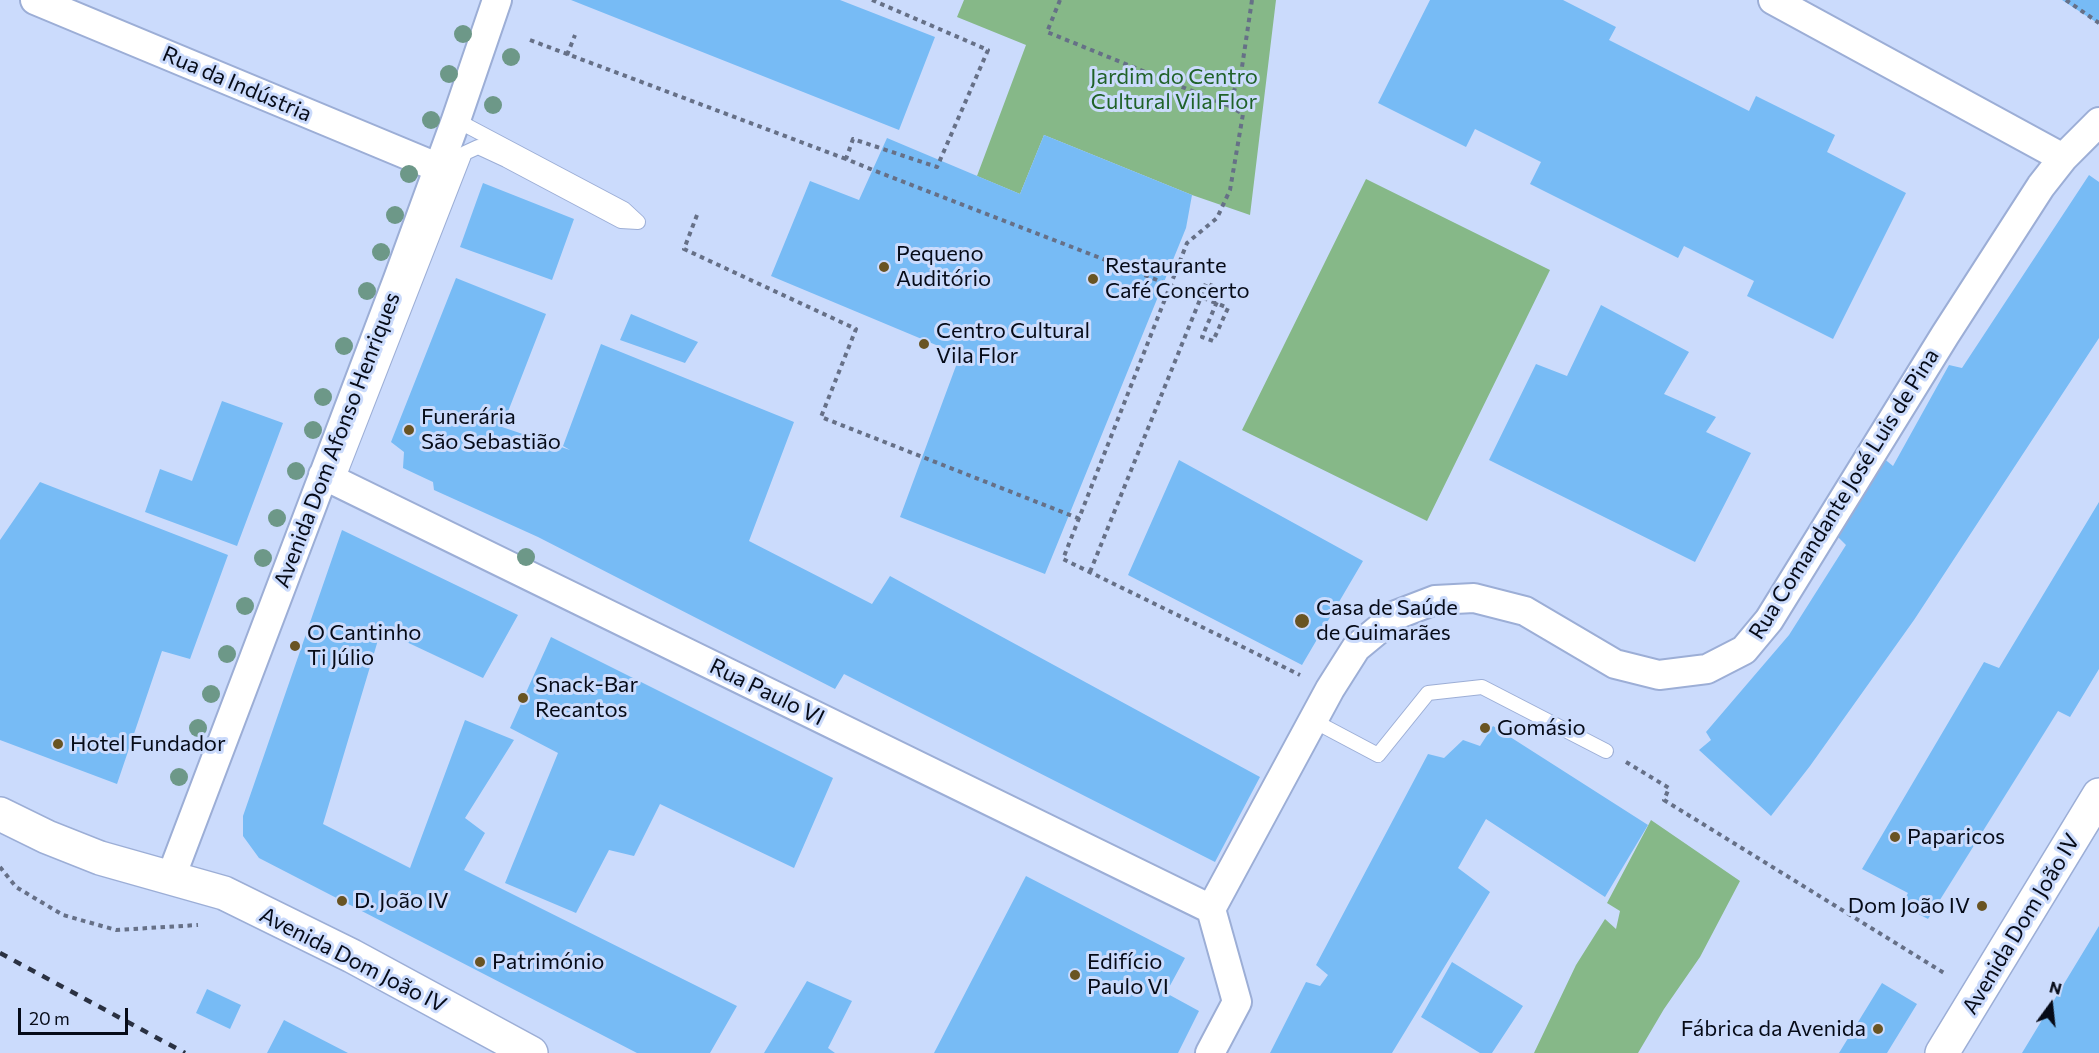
<!DOCTYPE html>
<html>
<head>
<meta charset="utf-8">
<style>
	body { margin:0 }
	#map { position:relative; width:2099px; height:1053px; overflow:hidden; background:#cbdbfc; font-family:Commissioner,sans-serif }
	canvas { display:block }
	.north { position:absolute; left:2021px; top:975px; width:60px; height:60px; -webkit-text-stroke:4px #cbdbfc; paint-order:stroke; rotate:15deg; font-size:16px; font-weight:700; line-height:24px; text-align:center; color:#060b18 }
	.north::after { content:''; display:block; margin:auto; width:21px; height:27px; background:#060b18; clip-path:polygon(50% 0,100% 100%,50% 72%,0 100%) }
	.scale { position:absolute; left:18px; top:1008px; width:110px; height:27px; box-sizing:border-box; border:3px solid #060b18; border-top:0; padding-left:8px; font-size:18px; line-height:21px; white-space:nowrap; color:#060b18; -webkit-text-stroke:4px #cbdbfc; paint-order:stroke }
</style>
</head>
<body>
<div id="map">
<canvas width="2099" height="1053"></canvas>
<div class="north">N</div>
<div class="scale">20 m</div>
</div>
<script>
const c = document.querySelector('canvas').getContext('2d');
c.lineJoin = 'round';
function fillPath(path, color) { c.fillStyle = color; c.fill(path, 'evenodd'); }
function strokePath(path, color, width, dash) { c.strokeStyle = color; c.lineWidth = width; c.lineCap = dash ? 'butt' : 'round'; c.setLineDash(dash || []); c.stroke(path); }
function drawText(font, color, halo, rows, align = 'center') {
  c.font = font + ' Commissioner,sans-serif'; c.lineWidth = 6; c.setLineDash([]); c.textBaseline = 'middle'; c.strokeStyle = halo; c.fillStyle = color; for (const [text, x, y, turn = 0] of rows) {
    c.save(); c.translate(x, y); c.rotate((+turn || 0) * Math.PI / 180); c.textAlign = isNaN(turn) ? turn : align; if (halo) c.strokeText(text, 0, 0); c.fillText(text, 0, 0); c.restore();
  }
}
const green = new Path2D(`
	M 964,0 L 1276,0 L 1250,215 L 1192,195 L 1044,135 L 1020,194 L 977,176 L 1026,45 L 957,17 Z
	M 1366,179 L 1550,270 L 1427,521 L 1242,430 Z
	M 1651,820 L 1740,881 L 1700,957 L 1664,1009 L 1638,1053 L 1534,1053 L 1576,965 L 1605,919 L 1616,929 L 1620,911 L 1607,903 Z`);
const building = new Path2D(`
	M 571,0 L 840,0 L 935,37 L 899,130 Z
	M 1430,0 L 1563,0 L 1616,27 L 1609,40 L 1749,111 L 1756,96 L 1835,135 L 1827,152 L 1906,193 L 1833,339 L 1747,296 L 1754,281 L 1684,246 L 1678,258 L 1530,184 L 1541,162 L 1475,129 L 1466,147 L 1378,103 Z
	M 2062,0 L 2099,0 L 2099,24 Z
	M 1044,135 L 1192,195 L 1186,228 L 1045,574 L 900,517 L 960,355 L 771,276 L 810,181 L 859,200 L 887,138 L 1020,194 Z
	M 2089,175 L 2099,182 L 2099,338 L 1914,620 L 1810,766 L 1771,816 L 1699,750 L 1711,740 L 1706,732 L 1789,635 L 1846,545 L 1837,536 L 1882,457 L 1893,466 L 1949,365 L 1962,368 Z
	M 483,183 L 574,219 L 552,280 L 460,247 Z
	M 456,278 L 546,314 L 502,427 L 570,450 L 563,446 L 601,344 L 794,422 L 749,541 L 872,604 L 890,576 L 1260,777 L 1215,862 L 844,674 L 835,689 L 538,537 L 434,490 L 433,482 L 403,468 L 404,452 L 391,442 Z
	M 1601,305 L 1689,352 L 1664,394 L 1716,417 L 1706,432 L 1751,453 L 1695,562 L 1489,460 L 1536,364 L 1567,376 Z
	M 631,314 L 698,342 L 685,363 L 620,340 Z
	M 222,401 L 283,423 L 237,546 L 145,512 L 160,469 L 192,481 Z
	M 1179,460 L 1363,561 L 1302,665 L 1128,575 Z
	M 40,482 L 228,555 L 190,659 L 162,651 L 117,784 L 0,740 L 0,540 Z
	M 2099,502 L 2099,669 L 2070,717 L 2058,711 L 1928,919 L 1901,905 L 1908,893 L 1862,869 L 1984,662 L 1999,668 Z
	M 342,530 L 518,615 L 483,678 L 381,630 L 323,824 L 410,868 L 465,720 L 514,740 L 465,818 L 485,833 L 464,870 L 737,1006 L 710,1053 L 637,1053 L 259,858 L 243,836 L 243,816 Z
	M 551,637 L 833,778 L 794,868 L 660,804 L 634,856 L 609,850 L 576,913 L 505,883 L 558,753 L 510,728 Z
	M 1493,726 L 1648,825 L 1605,897 L 1486,819 L 1458,868 L 1490,892 L 1392,1053 L 1270,1053 L 1306,982 L 1320,986 L 1328,975 L 1316,965 L 1428,754 L 1444,758 L 1463,740 L 1480,746 Z
	M 1026,876 L 1185,958 L 1166,993 L 1199,1011 L 1178,1053 L 934,1053 Z
	M 2099,926 L 2099,1053 L 2022,1053 Z
	M 1452,962 L 1523,1006 L 1492,1053 L 1480,1053 L 1421,1017 Z
	M 807,981 L 852,1001 L 828,1048 L 835,1053 L 764,1053 Z
	M 1882,983 L 1917,1004 L 1887,1053 L 1839,1053 Z
	M 207,989 L 241,1005 L 230,1029 L 196,1013 Z
	M 284,1020 L 348,1053 L 267,1053 Z`);
const path = new Path2D(`
	M 872,0 L 988,50 L 937,167 L 853,139 L 846,159 L 873,170 L 1201,297 L 1228,308 L 1213,341 L 1202,337 L 1222,290 L 1206,283 L 1201,297 L 1090,572
	M 1060,0 L 1047,32 L 1229,106
	M 1252,0 L 1242,67 L 1229,106 L 1243,114 L 1230,190 L 1217,218 L 1187,243 L 1063,559 L 1300,675
	M 2066,0 L 2099,23
	M 530,40 L 846,159
	M 567,55 L 575,35
	M 697,215 L 684,249 L 856,329 L 821,417 L 1080,519
	M 1626,762 L 1669,788 L 1664,800 L 1944,973
	M 0,867 L 16,887 L 63,915 L 116,930 L 198,925`);
const lane = new Path2D(`
	M 456,120 L 624,209 L 638,222
	M 337,481 L 465,153 L 478,147 L 506,160 L 621,221 L 638,222
	M 1312,720 L 1378,755 L 1428,693 L 1482,687 L 1606,751`);
const street = new Path2D(`
	M 35,0 L 439,168
	M 1773,0 L 2063,158
	M 323,475 L 1211,909
	M 171,877 L 398,279 L 456,120 L 497,0
	M 1210,1053 L 1237,1002 L 1211,909 L 1330,689 L 1356,648 L 1396,615 L 1435,600 L 1474,598 L 1525,611 L 1615,664 L 1659,675 L 1707,669 L 1744,650 L 1769,620 L 1945,335 L 2041,186 L 2063,158 L 2099,122`);
const secondary = new Path2D(`
	M 0,814 L 47,837 L 100,858 L 224,893 L 352,956 L 531,1053
	M 1942,1053 L 2099,795`);
const rail = new Path2D(`
	M 0,953 L 185,1053`);
const trees = [
	[463,34],
	[511,57],
	[449,74],
	[493,105],
	[431,120],
	[409,174],
	[395,215],
	[381,252],
	[367,291],
	[344,346],
	[323,397],
	[313,430],
	[296,471],
	[277,518],
	[526,557],
	[263,558],
	[245,606],
	[227,654],
	[211,694],
	[198,728],
	[179,777]
];
const markers = [
	[884,267,6,"#695423"],
	[1093,279,6,"#695423"],
	[924,344,6,"#695423"],
	[409,430,6,"#695423"],
	[1302,621,8,"#695423"],
	[295,646,6,"#695423"],
	[523,698,6,"#695423"],
	[1485,728,6,"#695423"],
	[58,744,6,"#695423"],
	[1895,837,6,"#695423"],
	[342,901,6,"#695423"],
	[1982,906,6,"#695423"],
	[480,962,6,"#695423"],
	[1075,975,6,"#695423"],
	[1878,1029,6,"#695423"]
];
const parkNames = [
	["Jardim do Centro",1174,77],
	["Cultural Vila Flor",1174,102]
];
const streetNames = [
	["Rua da Indústria",237,84,23],
	["Avenida Dom Afonso Henriques",337,440,-69],
	["Rua Comandante José Luis de Pina",1844,494,-58],
	["Rua Paulo VI",767,692,26],
	["Avenida Dom João IV",2021,924,-59],
	["Avenida Dom João IV",353,960,27]
];
const poiNames = [
	["Pequeno",896,254],
	["Auditório",896,279],
	["Restaurante",1105,266],
	["Café Concerto",1105,291],
	["Centro Cultural",936,331],
	["Vila Flor",936,356],
	["Funerária",421,417],
	["São Sebastião",421,442],
	["Casa de Saúde",1316,608],
	["de Guimarães",1316,633],
	["O Cantinho",307,633],
	["Ti Júlio",307,658],
	["Snack-Bar",535,685],
	["Recantos",535,710],
	["Gomásio",1497,728],
	["Hotel Fundador",70,744],
	["Paparicos",1907,837],
	["D. João IV",354,901],
	["Dom João IV",1970,906,"right"],
	["Património",492,962],
	["Edifício",1087,962],
	["Paulo VI",1087,987],
	["Fábrica da Avenida",1866,1029,"right"]
];
fillPath(green, '#86b888');
fillPath(building, '#77bbf5');
strokePath(lane, '#9caed6', 16);
strokePath(street, '#9caed6', 32);
strokePath(secondary, '#9caed6', 36);
strokePath(path, '#667087', 4, [4.5, 4.5]);
strokePath(lane, '#fff', 14);
strokePath(street, '#fff', 28);
strokePath(secondary, '#fff', 33);
strokePath(rail, '#2a3142', 4.5, [8, 8]);
c.fillStyle = '#6d9888';
for (const [x, y] of trees) { c.beginPath(); c.arc(x, y, 9, 0, 2 * Math.PI); c.fill(); }
for (const [x, y, r, color] of markers) { const dot = new Path2D(); dot.arc(x, y, r, 0, 2 * Math.PI); c.fillStyle = color; c.fill(dot); strokePath(dot, '#cbdbfc', 2); }
drawText('22px', '#206229', '#cbdbfc', parkNames);
drawText('22px', '#060b18', '#cbdbfc', streetNames);
drawText('22px', '#060b18', '#cbdbfc', poiNames, 'left');
</script>
</body>
</html>
